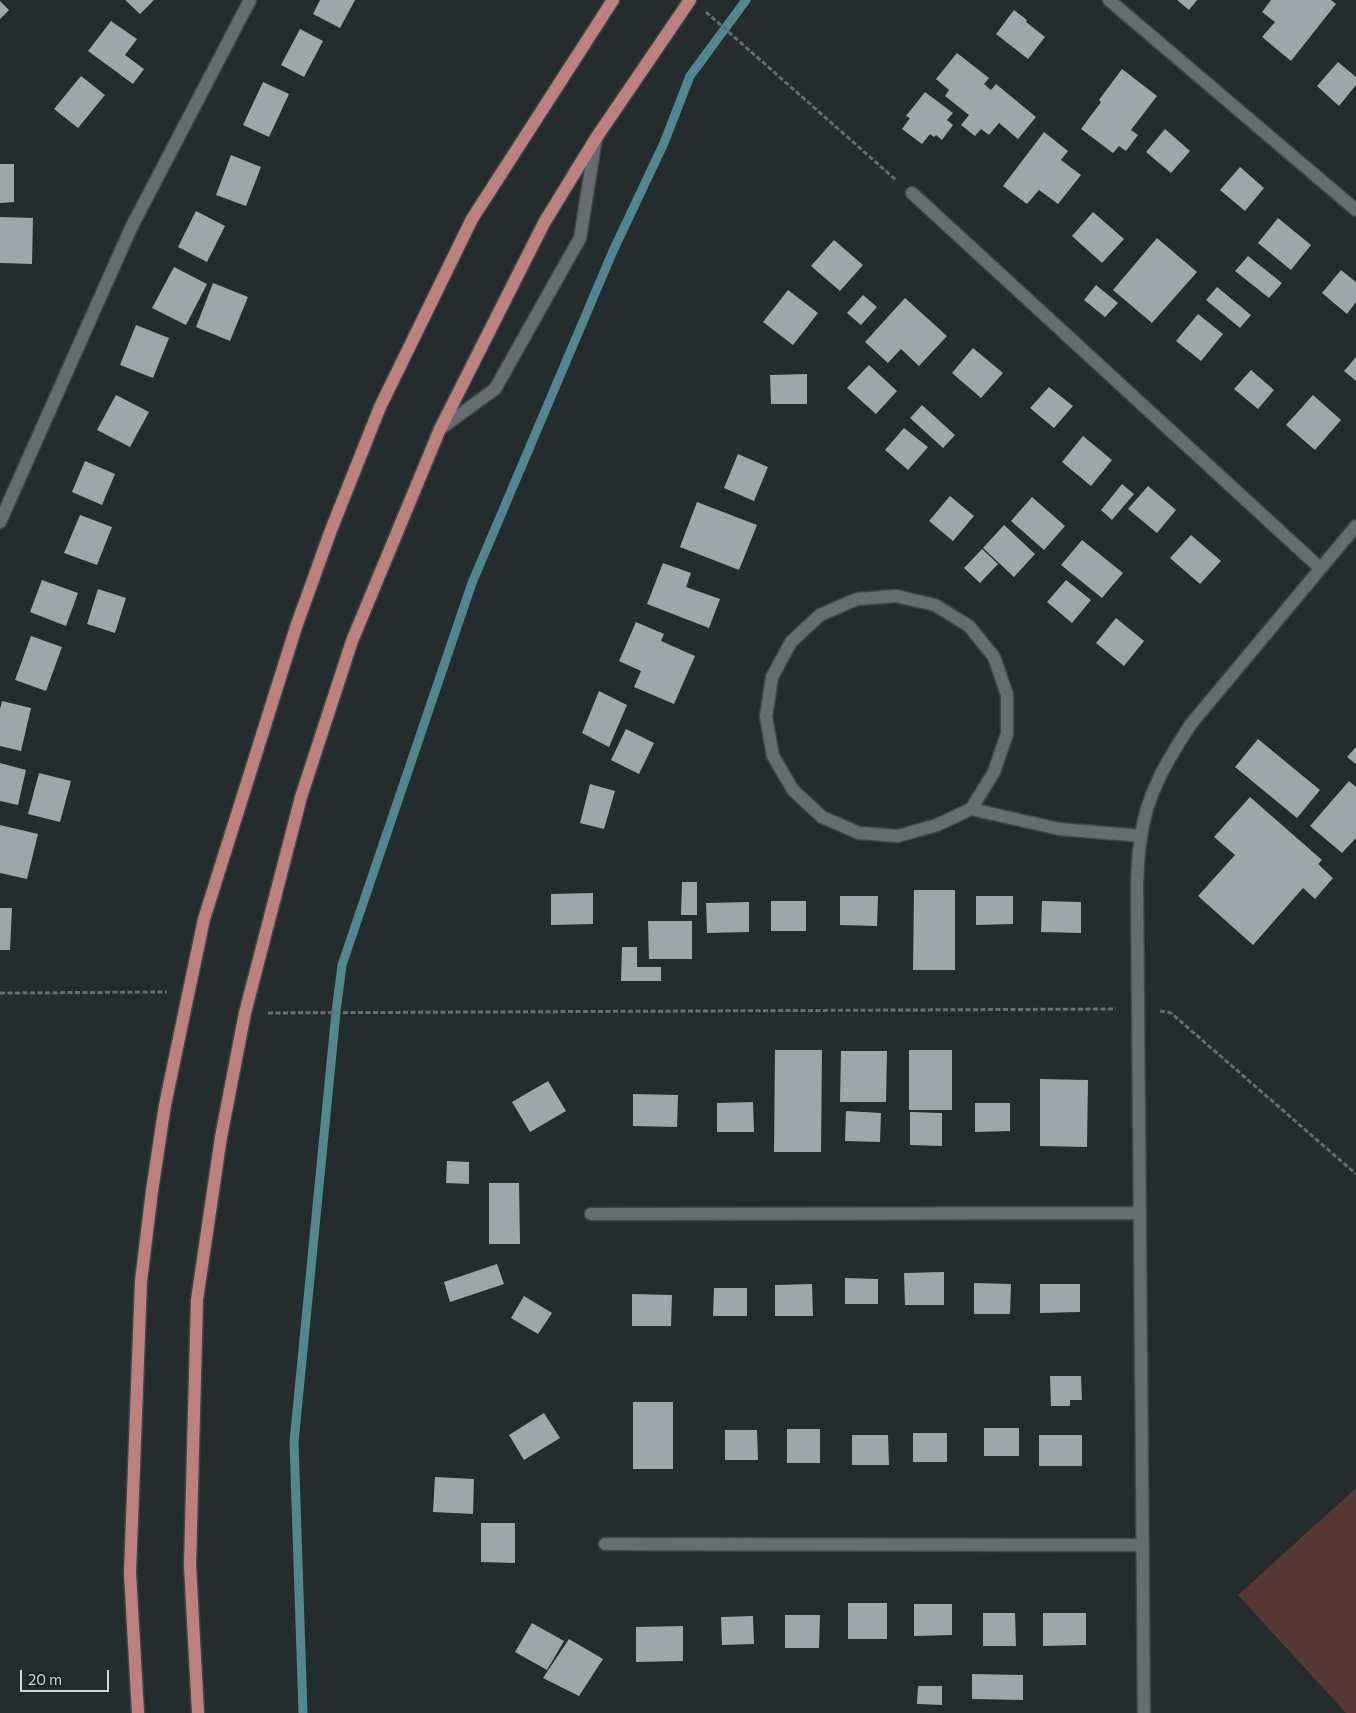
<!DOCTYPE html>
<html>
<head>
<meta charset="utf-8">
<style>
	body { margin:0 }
	#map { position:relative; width:1356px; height:1713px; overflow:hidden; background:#242c2e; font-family:Commissioner,sans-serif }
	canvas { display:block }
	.scale { position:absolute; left:20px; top:1670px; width:89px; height:22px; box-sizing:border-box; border:2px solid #d1d7d8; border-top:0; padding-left:6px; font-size:15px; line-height:18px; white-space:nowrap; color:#d1d7d8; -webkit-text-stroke:4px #1a2324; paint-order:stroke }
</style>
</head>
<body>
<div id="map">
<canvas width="1356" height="1713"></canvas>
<div class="scale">20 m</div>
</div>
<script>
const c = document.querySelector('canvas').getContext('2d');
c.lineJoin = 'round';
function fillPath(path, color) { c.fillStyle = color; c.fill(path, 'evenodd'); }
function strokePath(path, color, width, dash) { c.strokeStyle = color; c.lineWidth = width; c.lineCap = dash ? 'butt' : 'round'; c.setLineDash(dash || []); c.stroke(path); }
const green = new Path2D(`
	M 1356,1488 L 1356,1713 L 1346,1713 L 1238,1595 Z`);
const stream = new Path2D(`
	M 303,1713 L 294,1442 L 336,1012 L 342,965 L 472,583 L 613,251 L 664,143 L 690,76 L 746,0`);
const building = new Path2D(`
	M 125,0 L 154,0 L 140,14 Z
	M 320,0 L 355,0 L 340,28 L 313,14 Z
	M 1177,0 L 1197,0 L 1189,10 Z
	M 1271,0 L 1331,0 L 1336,4 L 1291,61 L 1262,37 L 1275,22 L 1262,12 Z
	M 0,1 L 9,10 L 0,19 Z
	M 1014,10 L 1027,20 L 1026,22 L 1045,37 L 1028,59 L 996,34 Z
	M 111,21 L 137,39 L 125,55 L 144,69 L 133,84 L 88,51 Z
	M 300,29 L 323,41 L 304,77 L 281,65 Z
	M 957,53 L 989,78 L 984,84 L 991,90 L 996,84 L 1036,117 L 1018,139 L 999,123 L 989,135 L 981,129 L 975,136 L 961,125 L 969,115 L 945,96 L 949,90 L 936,79 Z
	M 1338,62 L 1356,77 L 1356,85 L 1339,106 L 1317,86 Z
	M 1122,69 L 1157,96 L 1131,130 L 1138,135 L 1126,151 L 1119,146 L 1113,153 L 1081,129 L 1101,102 L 1099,100 Z
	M 81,76 L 105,95 L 78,128 L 54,109 Z
	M 263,82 L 289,94 L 269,137 L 243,125 Z
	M 925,92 L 953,113 L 947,120 L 953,125 L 942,140 L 936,135 L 934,137 L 930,134 L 922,144 L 902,129 L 910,118 L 906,116 Z
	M 1165,129 L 1190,151 L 1171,173 L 1146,152 Z
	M 1044,132 L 1068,151 L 1061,160 L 1081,175 L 1058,204 L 1039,190 L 1027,204 L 1003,186 Z
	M 231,155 L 261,167 L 246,206 L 216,195 Z
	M 0,164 L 14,164 L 14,202 L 0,203 Z
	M 1240,167 L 1264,188 L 1245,211 L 1220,190 Z
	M 196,211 L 225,226 L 207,262 L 178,247 Z
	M 1093,212 L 1124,239 L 1102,263 L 1072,236 Z
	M 0,217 L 33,218 L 32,264 L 0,263 Z
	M 1278,218 L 1311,245 L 1291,270 L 1258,243 Z
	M 1157,238 L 1197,272 L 1152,323 L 1113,290 Z
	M 834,240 L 863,265 L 840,291 L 811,266 Z
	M 1248,256 L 1282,283 L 1269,298 L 1235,271 Z
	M 174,267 L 207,284 L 186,325 L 152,308 Z
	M 1341,270 L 1356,282 L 1356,302 L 1347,314 L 1322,293 Z
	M 213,283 L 248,297 L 230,341 L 196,327 Z
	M 1096,285 L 1118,303 L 1105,317 L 1084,300 Z
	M 1217,287 L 1251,315 L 1240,328 L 1206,300 Z
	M 788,290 L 818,313 L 793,345 L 763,322 Z
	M 863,295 L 877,307 L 861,325 L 847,313 Z
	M 905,298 L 947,336 L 919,366 L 901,349 L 888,363 L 865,342 Z
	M 1198,314 L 1223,334 L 1201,361 L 1176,341 Z
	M 136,325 L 169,338 L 153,378 L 120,365 Z
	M 973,348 L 1003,373 L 981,398 L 952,373 Z
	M 1356,357 L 1356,381 L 1344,371 Z
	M 869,365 L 897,391 L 876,414 L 847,388 Z
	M 1251,370 L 1274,390 L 1258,409 L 1234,389 Z
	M 807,374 L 807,404 L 771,404 L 770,375 Z
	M 1049,387 L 1073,406 L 1054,428 L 1030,408 Z
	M 116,395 L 149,412 L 130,447 L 97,430 Z
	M 1313,395 L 1341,420 L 1315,450 L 1286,425 Z
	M 922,405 L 955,435 L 943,448 L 910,418 Z
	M 904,428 L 928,447 L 908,470 L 885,450 Z
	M 1083,436 L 1112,460 L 1091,486 L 1062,462 Z
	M 738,454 L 768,467 L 754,501 L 724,488 Z
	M 85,461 L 115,474 L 102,505 L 72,492 Z
	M 1122,484 L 1134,494 L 1112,520 L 1101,510 Z
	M 1148,486 L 1176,510 L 1157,533 L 1128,509 Z
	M 950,496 L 974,516 L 953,541 L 929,521 Z
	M 1032,497 L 1065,526 L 1044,550 L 1011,521 Z
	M 697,502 L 757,525 L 739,570 L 680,547 Z
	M 80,515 L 112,527 L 97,565 L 64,553 Z
	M 1004,525 L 1035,554 L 1014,577 L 983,548 Z
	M 1191,535 L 1221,561 L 1200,584 L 1170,558 Z
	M 1082,540 L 1123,573 L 1102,598 L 1061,565 Z
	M 982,549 L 998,564 L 980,583 L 964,568 Z
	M 663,563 L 691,573 L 686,587 L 720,599 L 709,628 L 647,604 Z
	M 42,580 L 78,593 L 66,626 L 30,612 Z
	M 1066,580 L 1091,600 L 1072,623 L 1047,602 Z
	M 98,589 L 126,598 L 115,633 L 87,624 Z
	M 1116,618 L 1144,641 L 1124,666 L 1096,643 Z
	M 636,622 L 664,634 L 661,641 L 695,656 L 674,704 L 634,687 L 641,671 L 619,661 Z
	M 31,636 L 62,647 L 46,691 L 15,680 Z
	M 599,691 L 627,705 L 609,747 L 582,733 Z
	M 2,701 L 31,708 L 21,751 L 0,746 L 0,709 Z
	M 626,729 L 654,743 L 639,774 L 611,760 Z
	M 1258,739 L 1320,790 L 1297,818 L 1235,767 Z
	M 1356,747 L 1356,764 L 1347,757 Z
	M 0,763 L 26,770 L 18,805 L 0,801 Z
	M 39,773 L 71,781 L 60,822 L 28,814 Z
	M 1349,781 L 1356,787 L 1356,838 L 1342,853 L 1310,826 Z
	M 590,784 L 615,791 L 604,829 L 580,823 Z
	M 1250,797 L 1322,860 L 1318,864 L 1333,878 L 1315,899 L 1303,888 L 1253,945 L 1198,896 L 1235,855 L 1214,837 Z
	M 0,825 L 38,834 L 27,879 L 0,873 Z
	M 682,882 L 697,882 L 697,915 L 681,915 Z
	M 914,890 L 955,890 L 955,970 L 913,970 Z
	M 593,893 L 593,924 L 551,925 L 551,894 Z
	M 840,896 L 878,896 L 877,926 L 840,925 Z
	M 976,896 L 1013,896 L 1013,924 L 976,925 Z
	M 771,901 L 806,901 L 806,931 L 771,931 Z
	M 1042,901 L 1081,902 L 1081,933 L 1041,932 Z
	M 749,902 L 749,932 L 707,933 L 706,903 Z
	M 0,908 L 12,908 L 10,950 L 0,950 Z
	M 648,921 L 692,921 L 692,959 L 649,959 Z
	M 622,947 L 637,947 L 637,967 L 661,967 L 661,981 L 621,981 Z
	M 775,1050 L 822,1050 L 821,1152 L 774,1152 Z
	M 909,1050 L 952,1050 L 952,1110 L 909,1110 Z
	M 841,1051 L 887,1051 L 886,1102 L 840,1102 Z
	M 1040,1079 L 1088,1080 L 1087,1147 L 1040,1146 Z
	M 548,1081 L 566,1111 L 530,1132 L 512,1102 Z
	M 633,1094 L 678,1095 L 677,1127 L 633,1126 Z
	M 753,1102 L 754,1132 L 717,1132 L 717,1103 Z
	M 975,1103 L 1010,1103 L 1010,1131 L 975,1132 Z
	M 846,1111 L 881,1113 L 880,1142 L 845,1141 Z
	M 910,1112 L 942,1113 L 942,1146 L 910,1145 Z
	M 447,1161 L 469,1162 L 469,1184 L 446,1183 Z
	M 489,1183 L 519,1183 L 520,1244 L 489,1244 Z
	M 497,1264 L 504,1284 L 450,1302 L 444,1282 Z
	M 944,1272 L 944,1305 L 905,1305 L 904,1273 Z
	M 845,1278 L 878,1279 L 878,1304 L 845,1304 Z
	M 974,1283 L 1011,1284 L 1010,1314 L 974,1314 Z
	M 812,1284 L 813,1316 L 775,1316 L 775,1285 Z
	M 1040,1284 L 1080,1284 L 1080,1312 L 1040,1313 Z
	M 714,1288 L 747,1288 L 747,1316 L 713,1316 Z
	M 632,1294 L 672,1295 L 671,1326 L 632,1326 Z
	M 524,1296 L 552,1313 L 538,1334 L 511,1318 Z
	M 1050,1376 L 1081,1376 L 1082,1400 L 1070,1400 L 1070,1406 L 1051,1406 Z
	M 633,1402 L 673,1402 L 673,1469 L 633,1469 Z
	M 544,1413 L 560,1438 L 524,1460 L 509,1435 Z
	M 984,1428 L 1019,1428 L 1019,1456 L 984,1456 Z
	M 787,1429 L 820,1429 L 820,1463 L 787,1463 Z
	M 725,1430 L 757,1430 L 758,1460 L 725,1460 Z
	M 913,1433 L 947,1433 L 947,1462 L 913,1462 Z
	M 852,1435 L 888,1435 L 889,1465 L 852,1465 Z
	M 1039,1435 L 1082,1435 L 1082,1466 L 1039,1466 Z
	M 435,1477 L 474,1479 L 473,1514 L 433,1512 Z
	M 481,1523 L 515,1523 L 515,1563 L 481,1562 Z
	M 848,1603 L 887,1603 L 887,1639 L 848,1639 Z
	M 914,1604 L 952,1604 L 952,1635 L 914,1636 Z
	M 983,1613 L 1015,1613 L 1016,1646 L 983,1646 Z
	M 1043,1613 L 1086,1613 L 1086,1645 L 1043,1646 Z
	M 785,1615 L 820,1615 L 819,1648 L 785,1648 Z
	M 753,1616 L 754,1644 L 722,1645 L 721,1617 Z
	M 532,1623 L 564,1641 L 547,1670 L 515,1652 Z
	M 683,1626 L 683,1661 L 636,1662 L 636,1627 Z
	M 569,1639 L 603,1659 L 579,1696 L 543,1678 Z
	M 972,1674 L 1023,1675 L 1023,1700 L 972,1699 Z
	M 918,1686 L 942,1686 L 942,1705 L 917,1704 Z`);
const path = new Path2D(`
	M 706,12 L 896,180
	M 0,993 L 167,992
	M 1160,1011 L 1171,1013 L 1356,1174
	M 268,1013 L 1116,1009`);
const lane = new Path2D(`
	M 440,429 L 495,389 L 580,238 L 596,138`);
const street = new Path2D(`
	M 1109,0 L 1356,210
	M 912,193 L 1320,568
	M 0,522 L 131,228 L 250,0
	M 971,809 L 994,772 L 1007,734 L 1007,695 L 994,657 L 969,626 L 935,605 L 896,596 L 857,599 L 820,615 L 791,642 L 772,677 L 766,717 L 773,756 L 793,790 L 822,817 L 859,833 L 898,836 L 937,825 L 971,809 L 1059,829 L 1141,836
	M 591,1214 L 1140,1213
	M 605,1544 L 1142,1545
	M 1144,1713 L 1137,884 C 1138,868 1138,853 1141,837 C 1146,795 1168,759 1191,724 L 1356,526`);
const primary = new Path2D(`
	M 138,1713 L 130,1573 L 141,1281 L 152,1191 L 165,1105 L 204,919 L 296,627 L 331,530 L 380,407 L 472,219 L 613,0
	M 198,1713 L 190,1565 L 197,1300 L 221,1137 L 245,1013 L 301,797 L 352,641 L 440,429 L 544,223 L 596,138 L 690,0`);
fillPath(green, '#573835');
strokePath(stream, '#528690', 9);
fillPath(building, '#9ca7a9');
strokePath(lane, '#404748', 15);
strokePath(street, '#404748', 15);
strokePath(primary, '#404748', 15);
strokePath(path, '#676e70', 3, [5, 2.5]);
strokePath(lane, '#646e70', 12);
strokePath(street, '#646e70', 12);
strokePath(primary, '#bc817d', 12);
</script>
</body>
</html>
